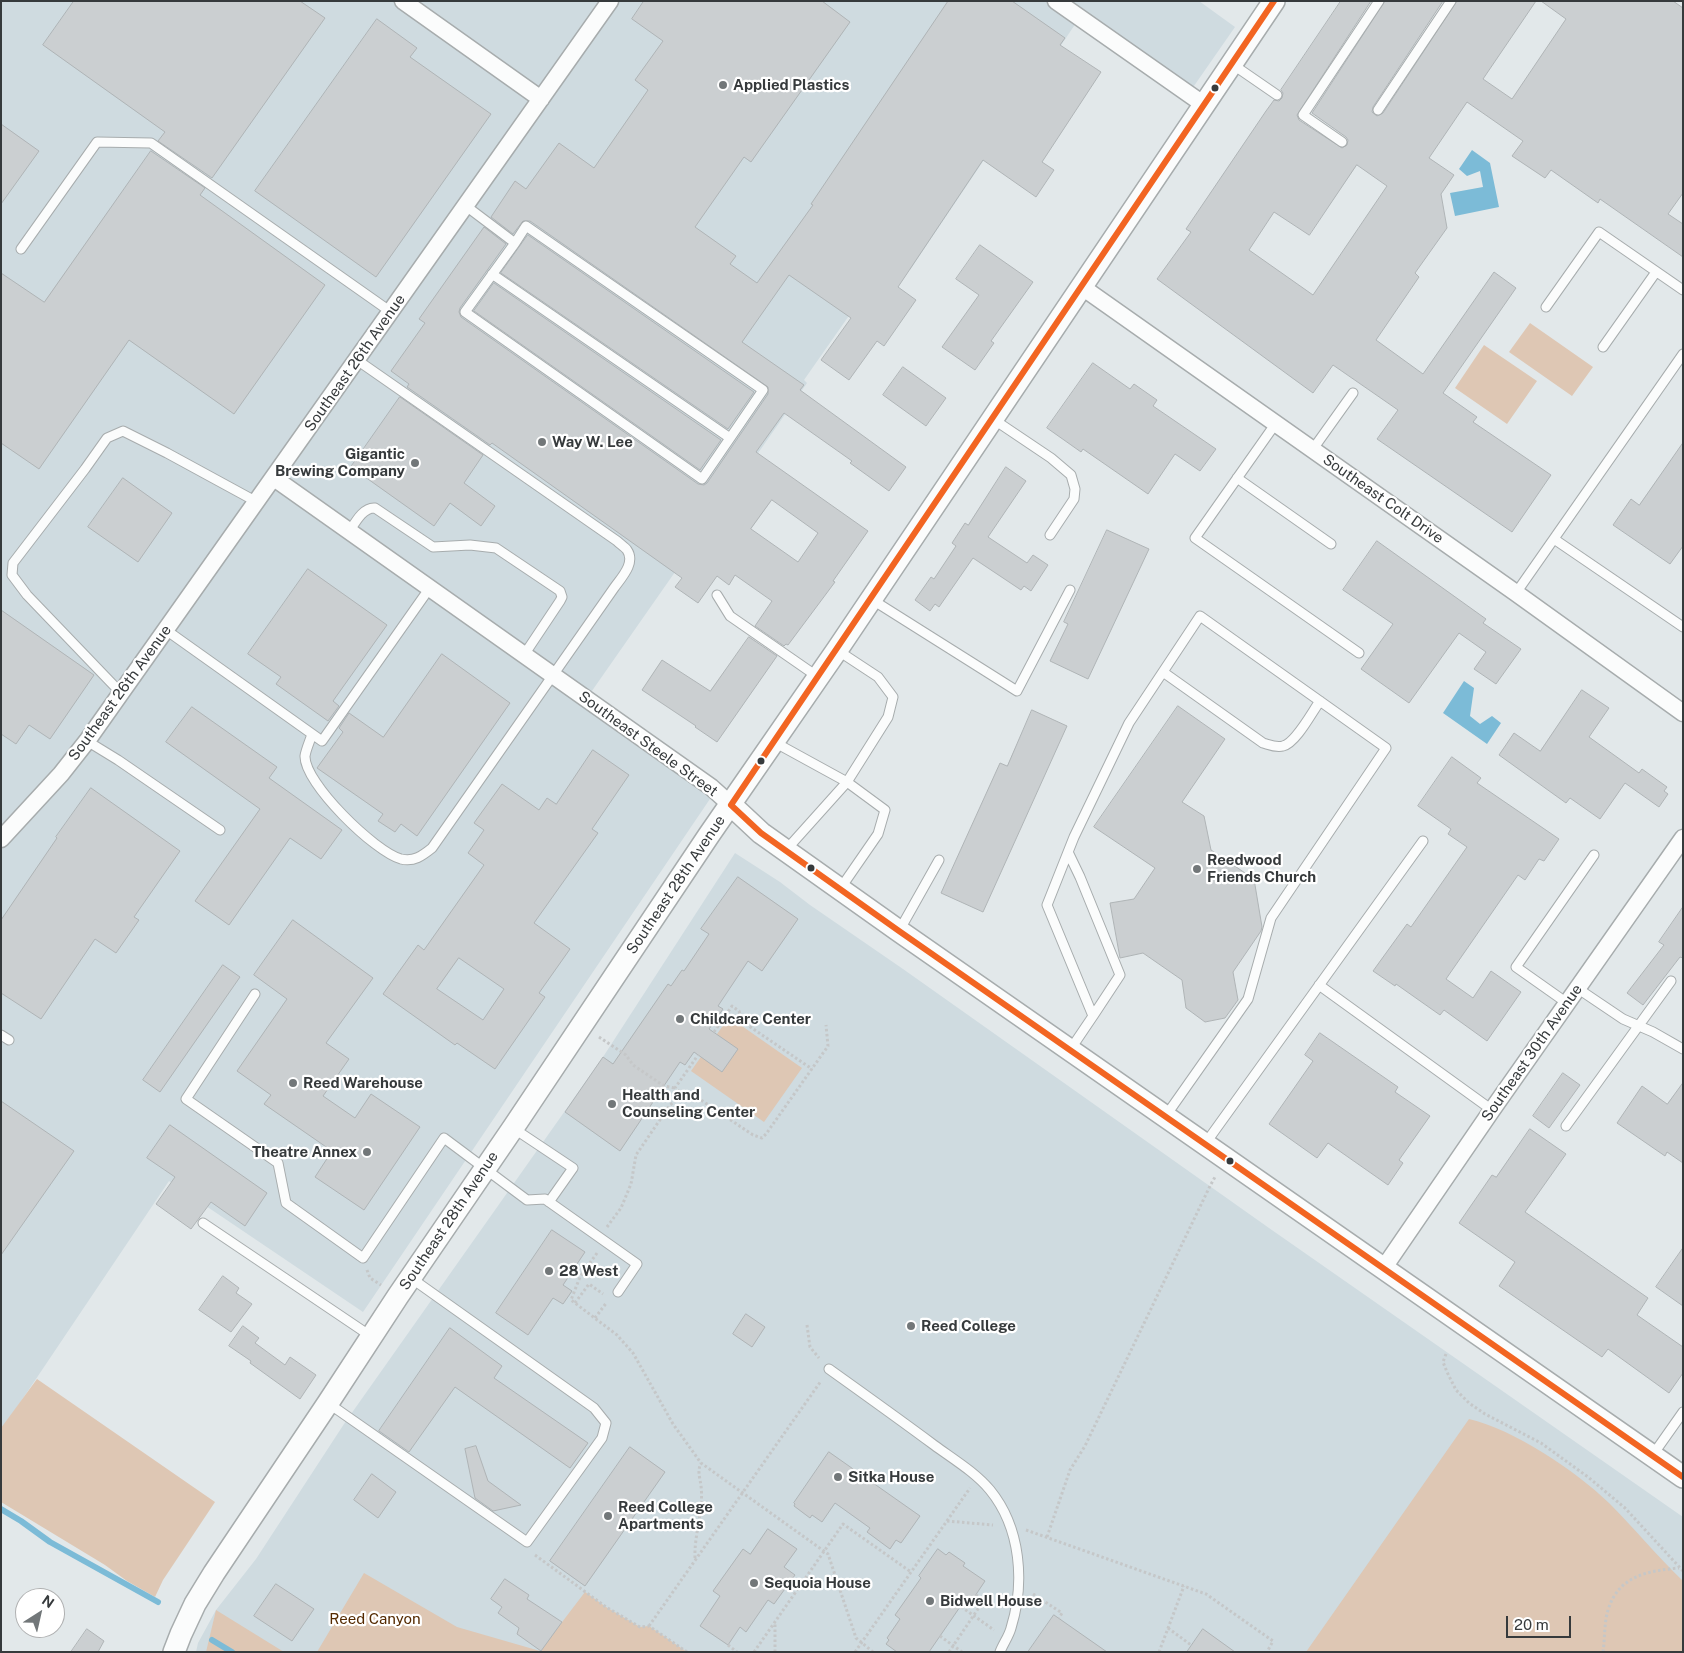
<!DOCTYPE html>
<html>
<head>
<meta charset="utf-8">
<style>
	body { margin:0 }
	#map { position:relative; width:1684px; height:1653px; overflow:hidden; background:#e2e8ea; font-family:"Public Sans",sans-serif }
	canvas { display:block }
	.frame { position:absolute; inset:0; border:2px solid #363a3c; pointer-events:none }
	.north { position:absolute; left:15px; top:1588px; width:50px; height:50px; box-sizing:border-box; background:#fff; border:1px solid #afb0b1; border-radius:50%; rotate:35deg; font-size:14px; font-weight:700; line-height:20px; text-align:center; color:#363a3c }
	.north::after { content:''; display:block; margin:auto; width:18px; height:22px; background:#727779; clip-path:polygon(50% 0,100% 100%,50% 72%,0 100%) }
	.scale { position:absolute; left:1506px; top:1616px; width:65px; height:22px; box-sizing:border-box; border:2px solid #363a3c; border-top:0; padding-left:6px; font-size:15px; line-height:18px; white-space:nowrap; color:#363a3c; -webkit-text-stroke:4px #fff; paint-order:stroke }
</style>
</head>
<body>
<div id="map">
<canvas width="1684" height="1653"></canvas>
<div class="frame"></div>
<div class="north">N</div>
<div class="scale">20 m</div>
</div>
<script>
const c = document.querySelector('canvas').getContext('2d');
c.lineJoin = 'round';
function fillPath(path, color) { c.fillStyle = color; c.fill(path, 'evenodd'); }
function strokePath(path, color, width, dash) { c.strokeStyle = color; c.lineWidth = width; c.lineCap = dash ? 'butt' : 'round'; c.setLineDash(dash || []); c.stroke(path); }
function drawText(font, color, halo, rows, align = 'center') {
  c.font = font + ' "Public Sans",sans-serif'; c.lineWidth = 4.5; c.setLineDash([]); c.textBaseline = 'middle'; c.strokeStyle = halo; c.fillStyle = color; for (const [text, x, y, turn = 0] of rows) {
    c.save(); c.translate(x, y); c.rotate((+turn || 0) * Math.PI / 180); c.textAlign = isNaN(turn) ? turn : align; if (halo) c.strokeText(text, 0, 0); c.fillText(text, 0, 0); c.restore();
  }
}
const built = new Path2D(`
	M 1,1 L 1199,1 L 1235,27 L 1187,96 L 1078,20 L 910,270 L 890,257 L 804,380 L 807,383 L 587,698 L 716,790 L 363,1312 L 169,1181 L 1,1431 Z
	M 735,853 L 780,882 L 810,905 L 903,969 L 1269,1228 L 1683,1517 L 1683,1652 L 196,1652 L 198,1643 L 216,1610 L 256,1559 L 344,1424 L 603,1057 Z`);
const green = new Path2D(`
	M 1530,323 L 1593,367 L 1572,396 L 1509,352 Z
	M 1484,345 L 1537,381 L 1507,424 L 1455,388 Z
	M 729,1017 L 802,1068 L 764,1122 L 691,1071 Z
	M 37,1379 L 215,1502 L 163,1580 L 155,1597 L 127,1581 L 105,1565 L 1,1502 L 1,1428 Z
	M 1469,1419 C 1513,1429 1576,1471 1609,1503 C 1634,1528 1657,1556 1683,1581 L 1683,1652 L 1306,1652 Z
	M 364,1573 L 457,1627 L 540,1651 L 585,1592 L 606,1607 L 640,1627 L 649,1626 L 687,1652 L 317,1652 Z
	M 216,1610 L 284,1652 L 206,1652 Z`);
const water = new Path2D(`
	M 1472,150 L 1490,163 L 1499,207 L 1455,216 L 1450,193 L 1483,187 L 1480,171 L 1467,176 L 1459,169 Z
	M 1464,681 L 1474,688 L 1470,716 L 1480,724 L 1492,716 L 1501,723 L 1487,744 L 1443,713 Z`);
const stream = new Path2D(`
	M 1,1509 L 21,1521 L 50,1542 L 158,1602
	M 212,1640 L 232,1652`);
const building = new Path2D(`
	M 74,1 L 300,1 L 325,18 L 212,178 L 158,141 L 165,132 L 43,45 Z
	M 644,1 L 822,1 L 850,22 L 751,162 L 744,157 L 695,227 L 736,256 L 730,264 L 757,283 L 813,205 L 811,204 L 948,1 L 1012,1 L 1065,38 L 1060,45 L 1101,72 L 1042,162 L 1054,170 L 1036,197 L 983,160 L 898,287 L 916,300 L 884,346 L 877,341 L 849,380 L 821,360 L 851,318 L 789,275 L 742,342 L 804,385 L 800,390 L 906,467 L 889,491 L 850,463 L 852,461 L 784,413 L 756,452 L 868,531 L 833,581 L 835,582 L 788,645 L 786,644 L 784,646 L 755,626 L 772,601 L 735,575 L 729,585 L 717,576 L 698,603 L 675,587 L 682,578 L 492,443 L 490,445 L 407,387 L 409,384 L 391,371 L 425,323 L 419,319 L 484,227 L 506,244 L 460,308 L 459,312 L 461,317 L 698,484 L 704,485 L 707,483 L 768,394 L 768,387 L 530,221 L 523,221 L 513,234 L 491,217 L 515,181 L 526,189 L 559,143 L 594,168 L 648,90 L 635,80 L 663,41 L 632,19 ZM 772,500 L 818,533 L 798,562 L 751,529 Z
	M 1341,1 L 1371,1 L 1297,115 L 1299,120 L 1342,148 L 1347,145 L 1348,140 L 1346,137 L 1312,113 L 1385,1 L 1443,1 L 1373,107 L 1372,112 L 1377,116 L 1383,113 L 1457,1 L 1536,1 L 1483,79 L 1512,99 L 1566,19 L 1541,1 L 1673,1 L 1683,8 L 1683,193 L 1668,214 L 1683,224 L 1683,257 L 1600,199 L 1598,203 L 1551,170 L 1545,178 L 1512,156 L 1523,141 L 1467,102 L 1429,158 L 1454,175 L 1441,194 L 1447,228 L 1415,273 L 1419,277 L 1376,340 L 1423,374 L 1494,272 L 1516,288 L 1443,393 L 1477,417 L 1473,422 L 1551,475 L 1512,532 L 1377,439 L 1398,410 L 1333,365 L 1313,393 L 1157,279 L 1191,232 L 1186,229 L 1266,111 L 1274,100 L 1279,101 L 1282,98 L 1283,93 L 1281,90 ZM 1357,165 L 1387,186 L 1313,295 L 1249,250 L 1274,212 L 1309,235 Z
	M 377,19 L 417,48 L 410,57 L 491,114 L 376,277 L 255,191 Z
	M 1,124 L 39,151 L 1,204 Z
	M 151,151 L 205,188 L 200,195 L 325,285 L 234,414 L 129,340 L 39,469 L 1,443 L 1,273 L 44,302 Z
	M 528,235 L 754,392 L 728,429 L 501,273 Z
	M 980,245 L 1033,282 L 991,341 L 994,343 L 975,370 L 942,347 L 979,295 L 956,279 Z
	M 494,283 L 721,440 L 700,470 L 474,311 Z
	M 1093,363 L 1130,389 L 1134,384 L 1157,400 L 1153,406 L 1216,449 L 1200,471 L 1175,454 L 1148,494 L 1083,449 L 1081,452 L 1047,428 Z
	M 903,367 L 946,398 L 926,426 L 883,395 Z
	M 400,397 L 483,455 L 464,483 L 495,506 L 481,526 L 450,503 L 434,526 L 351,467 Z
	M 1683,443 L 1683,546 L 1670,564 L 1613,525 L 1631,499 L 1639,505 Z
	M 1006,467 L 1026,481 L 988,537 L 1027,563 L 1033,555 L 1048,565 L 1031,591 L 1024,586 L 1021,590 L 973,558 L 939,607 L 935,604 L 930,611 L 915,600 L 931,577 L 934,579 L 956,546 L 952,543 L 965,523 L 968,525 Z
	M 123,478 L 172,513 L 138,562 L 88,527 Z
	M 1107,530 L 1149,549 L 1088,679 L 1050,661 L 1068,624 L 1064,622 Z
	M 1377,541 L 1486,619 L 1483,623 L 1521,649 L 1496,684 L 1474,669 L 1486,652 L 1459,633 L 1409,703 L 1361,669 L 1393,624 L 1343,590 Z
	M 308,569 L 387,625 L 333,701 L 339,706 L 328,721 L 276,684 L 281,677 L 248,654 Z
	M 1,610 L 94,675 L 50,739 L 29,725 L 16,744 L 1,734 Z
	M 749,637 L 777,656 L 717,742 L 695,727 L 696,726 L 642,690 L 662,660 L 710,691 Z
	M 442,654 L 510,703 L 417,836 L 401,824 L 395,832 L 378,821 L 383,814 L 317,768 L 343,732 L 339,728 L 349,713 L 383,737 Z
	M 1582,690 L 1609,708 L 1589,737 L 1639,773 L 1642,769 L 1667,787 L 1664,791 L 1668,794 L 1659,807 L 1625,783 L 1600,819 L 1570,798 L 1566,803 L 1499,755 L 1514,733 L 1540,751 Z
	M 1178,706 L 1225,739 L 1182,802 L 1204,816 L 1211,850 L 1254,879 L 1262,927 L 1261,931 L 1233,972 L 1238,1000 L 1225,1018 L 1205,1022 L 1186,1008 L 1182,980 L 1143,953 L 1120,958 L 1110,903 L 1134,899 L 1155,868 L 1094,827 Z
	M 192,707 L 277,767 L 269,778 L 342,830 L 321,859 L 290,838 L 229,925 L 195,901 L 260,809 L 166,742 Z
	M 1032,710 L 1067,726 L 983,912 L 941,893 L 1000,763 L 1007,766 Z
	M 593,750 L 629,775 L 592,829 L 598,833 L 534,923 L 570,949 L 539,993 L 545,997 L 495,1069 L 457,1043 L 455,1045 L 383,994 L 418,945 L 424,950 L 484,865 L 468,853 L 484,830 L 474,823 L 502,784 L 539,810 L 547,798 L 556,804 ZM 459,958 L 504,989 L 483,1020 L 437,989 Z
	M 1452,757 L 1481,778 L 1477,783 L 1559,839 L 1544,861 L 1539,859 L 1525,880 L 1518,875 L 1446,979 L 1473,998 L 1491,971 L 1521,992 L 1487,1041 L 1444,1010 L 1440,1015 L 1396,984 L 1395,986 L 1373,971 L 1407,924 L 1411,927 L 1467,847 L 1448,834 L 1451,829 L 1418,806 Z
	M 91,788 L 180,851 L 134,917 L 139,920 L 116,953 L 95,939 L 41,1019 L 1,993 L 1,920 L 57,838 L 56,837 Z
	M 738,877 L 798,919 L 762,971 L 748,961 L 718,1006 L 723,1009 L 709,1029 L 738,1049 L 722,1072 L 694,1052 L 685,1065 L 680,1062 L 620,1151 L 565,1112 L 603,1057 L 613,1064 L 668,984 L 671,986 L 682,970 L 684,971 L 709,934 L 701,929 Z
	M 1683,907 L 1683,958 L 1680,957 L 1643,1005 L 1627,993 L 1664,945 L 1659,942 Z
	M 293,920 L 373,978 L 326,1043 L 349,1059 L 323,1096 L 355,1118 L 371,1094 L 420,1127 L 364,1210 L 315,1177 L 332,1151 L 264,1104 L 271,1095 L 237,1071 L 287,999 L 254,975 Z
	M 223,965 L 240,977 L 160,1092 L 143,1080 Z
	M 1320,1033 L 1398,1087 L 1395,1092 L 1430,1116 L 1399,1160 L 1403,1163 L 1388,1185 L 1328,1143 L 1317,1158 L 1269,1124 L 1313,1061 L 1305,1055 Z
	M 1563,1073 L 1580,1085 L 1549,1128 L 1533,1116 Z
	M 1683,1083 L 1683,1163 L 1667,1152 L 1665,1156 L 1617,1123 L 1642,1086 L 1667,1104 Z
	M 1,1101 L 74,1151 L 1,1255 Z
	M 170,1125 L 267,1193 L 245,1226 L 211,1202 L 191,1229 L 156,1204 L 175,1177 L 147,1158 Z
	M 1530,1129 L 1566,1154 L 1525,1212 L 1648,1298 L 1637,1315 L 1683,1347 L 1683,1373 L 1669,1393 L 1608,1349 L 1602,1357 L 1499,1286 L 1515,1262 L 1459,1223 L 1492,1175 L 1496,1177 Z
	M 552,1230 L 585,1252 L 563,1285 L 572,1291 L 563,1304 L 553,1298 L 528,1335 L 496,1313 Z
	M 1683,1248 L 1683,1306 L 1656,1287 Z
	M 223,1276 L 239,1288 L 236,1293 L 252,1304 L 231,1332 L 199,1310 Z
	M 746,1314 L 765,1327 L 752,1347 L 733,1334 Z
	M 243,1326 L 259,1338 L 255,1343 L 285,1365 L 290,1357 L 316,1375 L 300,1399 L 250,1363 L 251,1361 L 229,1346 Z
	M 450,1328 L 502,1366 L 494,1378 L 588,1443 L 570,1468 L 455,1387 L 409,1452 L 379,1431 Z
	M 476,1446 L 488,1481 L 521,1505 L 493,1511 L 475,1498 L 465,1449 Z
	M 630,1447 L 665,1472 L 585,1586 L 550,1561 Z
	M 829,1452 L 920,1516 L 901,1543 L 896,1540 L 890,1549 L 867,1532 L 870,1528 L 835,1503 L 822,1522 L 812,1515 L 810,1518 L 794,1506 L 795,1504 L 794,1503 Z
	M 372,1474 L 396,1492 L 378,1518 L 354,1500 Z
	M 768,1529 L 797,1549 L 784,1567 L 795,1575 L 774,1604 L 768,1600 L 746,1632 L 740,1627 L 728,1645 L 700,1626 L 720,1596 L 713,1591 L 743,1549 L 750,1554 Z
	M 938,1549 L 946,1555 L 949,1552 L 965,1563 L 963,1566 L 985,1581 L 967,1608 L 962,1604 L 929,1652 L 897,1652 L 886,1644 L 889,1640 L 887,1638 L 900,1619 L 895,1615 L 921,1578 L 919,1576 Z
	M 505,1579 L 529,1595 L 527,1599 L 562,1622 L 541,1651 L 517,1634 L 519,1628 L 498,1613 L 502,1607 L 491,1599 Z
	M 276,1584 L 314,1609 L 292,1641 L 254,1616 Z
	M 1054,1615 L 1107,1652 L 1028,1652 Z
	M 87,1629 L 104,1641 L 98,1652 L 71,1652 Z
	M 1203,1629 L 1235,1652 L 1187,1652 Z`);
const path = new Path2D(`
	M 714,1032 L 732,1006 L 739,1011 L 743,1022 L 812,1069
	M 599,1037 L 626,1055 L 633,1065 L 664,1086 L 675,1088
	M 683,1095 L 675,1088 L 698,1055
	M 607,1227 L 621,1208 L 631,1184 L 636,1155 L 670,1105 L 683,1095 L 698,1098 L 753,1135 L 762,1138 L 766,1134 L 828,1046 L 826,1025
	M 597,1253 L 580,1277 L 571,1300 L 617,1335 L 633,1353 L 673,1424 L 701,1463 L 828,1554 L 856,1638 L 873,1652
	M 367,1270 L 370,1278 L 381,1285
	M 575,1303 L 589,1284 L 603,1294
	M 595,1318 L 607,1302
	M 807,1325 L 810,1347 L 819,1358
	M 1446,1354 L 1443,1362 L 1447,1372 L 1456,1390 L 1469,1403 L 1485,1414 L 1541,1443 L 1588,1477 L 1625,1508 L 1683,1571
	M 947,1521 L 993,1525
	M 1026,1530 L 1206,1594 L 1273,1641 L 1267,1652
	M 1047,1537 L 1070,1470 L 1085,1446 L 1210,1186 L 1215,1177
	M 535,1555 L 606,1607 L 640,1627 L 649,1626 L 687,1652
	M 695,1558 C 694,1534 704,1510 701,1486 C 700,1477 697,1472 701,1463
	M 1033,1594 L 1062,1613 L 1059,1618
	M 953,1601 L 994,1630
	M 649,1626 L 821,1381
	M 1168,1628 L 1191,1645
	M 940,1636 L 962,1652
	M 728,1645 L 737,1652
	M 754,1652 L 843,1524 L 911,1572
	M 775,1652 L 775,1623
	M 855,1652 L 970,1488
	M 949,1652 L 984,1600 L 976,1595
	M 1159,1652 L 1184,1586
	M 1603,1652 C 1605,1638 1604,1623 1608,1610 C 1619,1575 1648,1571 1679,1568`);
const service = new Path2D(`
	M 1232,64 L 1277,95
	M 1378,110 L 1451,1
	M 1342,142 L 1303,115 L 1379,1
	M 466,206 L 515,243 L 465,312 L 702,479 L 763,390 L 526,226 L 515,243
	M 21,249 L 97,142 L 151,143 L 391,312
	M 492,274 L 730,438
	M 1546,307 L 1599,232 L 1683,290
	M 1603,347 L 1656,272
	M 993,419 L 1051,458 L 1071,475 L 1075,489 L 1074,499 L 1050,535
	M 1276,423 L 1195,538 L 1359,653
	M 1313,449 L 1353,393
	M 1237,478 L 1331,544
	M 349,532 C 355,523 363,507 375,508 L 433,547 L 470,545 L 496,548 L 560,591 L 562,597 L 560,601 L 524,655
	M 1554,539 L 1683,627
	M 1516,593 L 1683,354
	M 717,595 L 730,616 L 818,677
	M 871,599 L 1017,691 L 1070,590
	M 166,630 L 322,741 L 429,589
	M 1163,672 L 1263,743 C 1270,745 1276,748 1283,746 C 1296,743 1312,712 1320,701
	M 121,693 L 27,595 L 12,575 L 13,563 L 85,469 L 107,438 L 123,431 L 167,453 L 257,502
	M 312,734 C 310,741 306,749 305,756 C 304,783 375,852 401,859 C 414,862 422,856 432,848 L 614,588 C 621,578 636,563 627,550 C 625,547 620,544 617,541 L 357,360
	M 87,741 L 118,760 L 220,830
	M 774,742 L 847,782 L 888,717 L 893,697 L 878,677 L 837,650
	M 786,850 L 847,782 L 885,810 L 878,834 L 840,889
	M 1068,852 L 1080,877 L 1120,975 L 1093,1016
	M 899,931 L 939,860
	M 1319,985 L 1492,1110
	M 1577,988 L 1623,1019 L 1653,1032 L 1683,1049
	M 255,994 L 186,1099 L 278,1163 L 286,1203 L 363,1258 L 444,1138 L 527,1200 L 545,1199 L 637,1264 L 618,1292
	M 1567,1003 L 1516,967 L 1594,855
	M 1,1035 L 9,1040
	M 1070,1050 L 1093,1016 L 1047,905 L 1074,837 L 1129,723 L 1200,616 L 1386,748 L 1271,918 L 1248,999 L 1165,1117
	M 1566,1126 L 1671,981
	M 513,1128 L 573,1168 L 549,1202
	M 1205,1144 L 1423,841
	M 203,1223 L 372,1337
	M 829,1369 C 864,1394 899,1419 934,1445 C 953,1459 975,1472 990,1490 C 1021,1528 1025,1583 1011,1628 C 1009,1636 1003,1644 1000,1652
	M 328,1403 L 527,1542 L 602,1438 L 606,1423 L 594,1408 L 411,1278
	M 1652,1456 L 1683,1412`);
const minor = new Path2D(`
	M 403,1 L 541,99
	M 1056,1 L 1203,104
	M 1082,287 L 1516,593 L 1683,713
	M 274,478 L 711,787 L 731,805
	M 1,839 L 61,774 L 87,741 L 610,1
	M 1383,1269 L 1492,1110 L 1683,838`);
const tertiary = new Path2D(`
	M 731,805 L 761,833 L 899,931 L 1683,1477
	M 174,1652 L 181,1634 L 195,1604 L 214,1573 L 328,1403 L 398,1296 L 513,1128 L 709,835 L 837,650 L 1274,1`);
const bus1 = new Path2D(`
	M 731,805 L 761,833 L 899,931 L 1683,1477
	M 731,805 L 1274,1`);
const markers = [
	[723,85,5,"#727779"],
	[1215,88,4.5,"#363a3c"],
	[542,442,5,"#727779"],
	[415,463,5,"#727779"],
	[761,761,4.5,"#363a3c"],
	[811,868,4.5,"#363a3c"],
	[1197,869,5,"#727779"],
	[680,1019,5,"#727779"],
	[293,1083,5,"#727779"],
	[612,1104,5,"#727779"],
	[367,1152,5,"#727779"],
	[1230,1161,4.5,"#363a3c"],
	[549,1271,5,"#727779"],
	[911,1326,5,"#727779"],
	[838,1477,5,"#727779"],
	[608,1516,5,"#727779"],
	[754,1583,5,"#727779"],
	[930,1601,5,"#727779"]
];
const poiNames = [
	["Applied Plastics",733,85],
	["Way W. Lee",552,442],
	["Gigantic",405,454,"right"],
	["Brewing Company",405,471,"right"],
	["Reedwood",1207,860],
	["Friends Church",1207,877],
	["Childcare Center",690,1019],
	["Reed Warehouse",303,1083],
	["Health and",622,1095],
	["Counseling Center",622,1112],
	["Theatre Annex",357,1152,"right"],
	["28 West",559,1271],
	["Reed College",921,1326],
	["Sitka House",848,1477],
	["Reed College",618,1507],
	["Apartments",618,1524],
	["Sequoia House",764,1583],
	["Bidwell House",940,1601]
];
const streetNames = [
	["Southeast 26th Avenue",355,363,-55],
	["Southeast Colt Drive",1383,499,35],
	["Southeast 26th Avenue",120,693,-54],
	["Southeast Steele Street",648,744,36],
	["Southeast 28th Avenue",676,885,-56],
	["Southeast 30th Avenue",1532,1053,-55],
	["Southeast 28th Avenue",449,1221,-56]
];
const parkNames = [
	["Reed Canyon",375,1619]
];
fillPath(built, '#cfdbe0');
fillPath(green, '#dec7b4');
fillPath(water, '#7cbbd7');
strokePath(stream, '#7cbbd7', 6);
fillPath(building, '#cbcfd1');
strokePath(building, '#afb4b6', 1);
strokePath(service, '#a7acad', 11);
strokePath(minor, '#a7acad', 19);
strokePath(tertiary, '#a7acad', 24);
strokePath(path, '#c5c7c8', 3, [2.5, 2.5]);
strokePath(service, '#fbfcfc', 9);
strokePath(minor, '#fbfcfc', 16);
strokePath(tertiary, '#fbfcfc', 21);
strokePath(bus1, '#f26522', 6);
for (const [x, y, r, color] of markers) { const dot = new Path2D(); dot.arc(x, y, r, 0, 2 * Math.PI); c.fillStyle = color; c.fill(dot); strokePath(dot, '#fff', 2); }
drawText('bold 15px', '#363a3c', '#fff', poiNames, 'left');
drawText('15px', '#363a3c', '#fff', streetNames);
drawText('15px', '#542a01', '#fff', parkNames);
</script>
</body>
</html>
